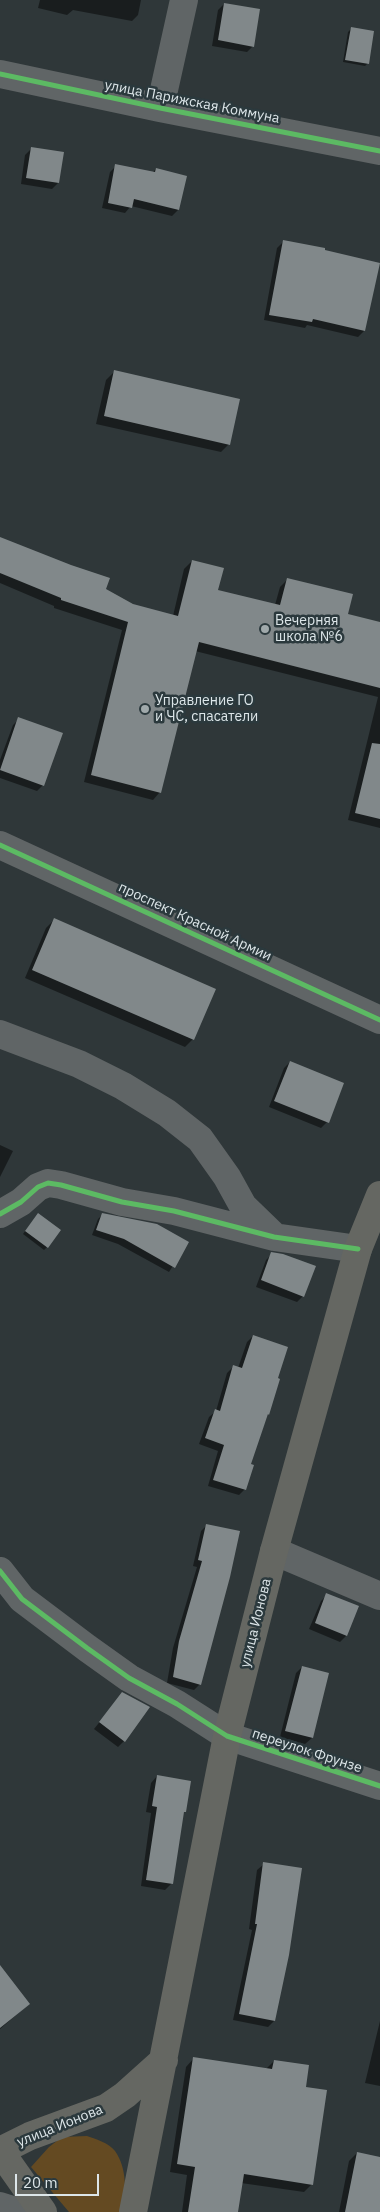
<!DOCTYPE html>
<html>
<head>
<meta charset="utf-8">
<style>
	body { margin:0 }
	#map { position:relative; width:380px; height:2212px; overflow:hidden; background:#2f3739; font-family:"IBM Plex Sans",sans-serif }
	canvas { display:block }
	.scale { position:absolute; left:15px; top:2174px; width:84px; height:22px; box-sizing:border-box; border:2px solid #dde6e9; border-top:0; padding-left:6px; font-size:15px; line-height:18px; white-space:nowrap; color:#dde6e9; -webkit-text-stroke:4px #2b393d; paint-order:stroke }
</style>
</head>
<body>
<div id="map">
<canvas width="380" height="2212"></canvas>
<div class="scale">20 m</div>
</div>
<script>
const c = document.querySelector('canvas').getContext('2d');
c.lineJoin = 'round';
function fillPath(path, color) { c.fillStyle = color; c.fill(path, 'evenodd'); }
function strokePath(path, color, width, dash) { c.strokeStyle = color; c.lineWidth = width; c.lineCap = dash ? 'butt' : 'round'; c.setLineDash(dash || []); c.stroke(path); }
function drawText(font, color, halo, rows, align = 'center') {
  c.font = font + ' "IBM Plex Sans",sans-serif'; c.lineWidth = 5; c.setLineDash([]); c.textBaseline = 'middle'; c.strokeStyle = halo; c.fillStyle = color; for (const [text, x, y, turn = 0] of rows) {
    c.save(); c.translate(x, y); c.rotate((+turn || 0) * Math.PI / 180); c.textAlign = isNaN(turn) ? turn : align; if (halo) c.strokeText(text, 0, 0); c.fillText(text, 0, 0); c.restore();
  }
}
const green = new Path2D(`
	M 87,2136 C 96,2139 109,2143 115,2151 C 127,2168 127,2193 121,2212 L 69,2212 L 31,2167 L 49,2147 L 62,2137 Z`);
const shadow = new Path2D(`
	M 40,0 L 141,0 L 138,15 L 132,21 L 73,10 L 67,15 L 38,8 Z
	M 224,4 L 253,46 L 247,52 L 212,46 L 218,10 Z
	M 351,29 L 368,63 L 365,66 L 343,62 L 348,32 Z
	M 31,149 L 58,183 L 52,189 L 21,184 L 25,155 Z
	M 116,166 L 152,173 L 156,169 L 178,210 L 172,216 L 131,206 L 125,213 L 102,208 L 110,172 Z
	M 283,242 L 323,251 L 364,331 L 358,337 L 307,325 L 305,328 L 264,320 L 277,248 Z
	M 114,372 L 229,444 L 221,452 L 96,424 L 106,380 Z
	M 0,539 L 105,590 L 132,606 L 173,616 L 184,569 L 192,561 L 217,591 L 275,605 L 280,587 L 288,579 L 346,615 L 380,624 L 380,828 L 348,820 L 378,697 L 195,651 L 160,792 L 153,800 L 84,782 L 122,630 L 54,608 L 54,606 L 0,583 Z
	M 19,719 L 43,785 L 37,791 L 0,778 L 0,760 L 13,725 Z
	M 54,920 L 193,1039 L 185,1047 L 25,978 L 46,928 Z
	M 290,1062 L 327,1122 L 321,1128 L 269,1107 L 284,1068 Z
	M 0,1145 L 13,1151 L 0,1177 Z
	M 103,1214 L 188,1242 L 169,1272 L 118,1244 L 92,1235 L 98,1219 Z
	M 35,1218 L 47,1247 L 44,1250 L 23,1234 Z
	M 272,1254 L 303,1296 L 297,1302 L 256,1287 L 266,1260 Z
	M 253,1336 L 268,1414 L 249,1465 L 245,1489 L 239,1495 L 208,1486 L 218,1451 L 199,1444 L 209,1417 L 216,1411 L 227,1373 L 233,1367 L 238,1368 L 247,1342 Z
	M 207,1525 L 200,1684 L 194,1690 L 167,1683 L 173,1648 L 197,1567 L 193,1566 L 201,1531 Z
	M 327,1595 L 346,1636 L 340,1642 L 309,1629 L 321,1601 Z
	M 302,1667 L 312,1738 L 305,1744 L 280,1737 L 296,1673 Z
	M 122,1694 L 124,1741 L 118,1747 L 94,1729 Z
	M 157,1776 L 185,1811 L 182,1815 L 171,1884 L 165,1890 L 141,1886 L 151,1813 L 146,1812 L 151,1783 Z
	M 264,1864 L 274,2021 L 268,2027 L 233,2020 L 252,1930 L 249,1929 L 257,1870 Z
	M 0,1967 L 29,2004 L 0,2029 Z
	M 380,2021 L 380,2086 L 365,2083 Z
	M 194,2058 L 266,2069 L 274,2061 L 305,2088 L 312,2184 L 304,2192 L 241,2183 L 237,2212 L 182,2212 L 187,2175 L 170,2172 L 186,2067 Z
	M 357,2153 L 380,2158 L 380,2212 L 339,2212 L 349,2161 Z`);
const building = new Path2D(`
	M 224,3 L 260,9 L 254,47 L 218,40 Z
	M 351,27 L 374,31 L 369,64 L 345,60 Z
	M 31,147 L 64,152 L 59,183 L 26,178 Z
	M 115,164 L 155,172 L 156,168 L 187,176 L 179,210 L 134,199 L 132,208 L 108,203 Z
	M 283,240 L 325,248 L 325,250 L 380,263 L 365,331 L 313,319 L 312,322 L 269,315 Z
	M 114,370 L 240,399 L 230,445 L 104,416 Z
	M 0,537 L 71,565 L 110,578 L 106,589 L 133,604 L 178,616 L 192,560 L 224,568 L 218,590 L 280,605 L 287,578 L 353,594 L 348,614 L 380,622 L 380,688 L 199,642 L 161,793 L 91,775 L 128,622 L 61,600 L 61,598 L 0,573 Z
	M 18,717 L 63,733 L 44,786 L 0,770 Z
	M 372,743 L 380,744 L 380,819 L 355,813 Z
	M 54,918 L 216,989 L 194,1040 L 32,970 Z
	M 290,1061 L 344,1083 L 329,1123 L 274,1101 Z
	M 38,1213 L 61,1230 L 48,1248 L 25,1231 Z
	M 102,1213 L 157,1224 L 189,1242 L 175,1268 L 124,1239 L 96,1230 Z
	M 271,1252 L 283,1254 L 316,1266 L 304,1297 L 261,1280 Z
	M 253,1335 L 288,1347 L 278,1378 L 280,1379 L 269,1415 L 268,1414 L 251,1464 L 254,1465 L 246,1490 L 213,1480 L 224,1445 L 205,1438 L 215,1409 L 220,1411 L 233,1365 L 242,1368 Z
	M 206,1524 L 240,1531 L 230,1577 L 201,1685 L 173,1677 L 179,1641 L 202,1561 L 198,1560 Z
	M 326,1593 L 359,1606 L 347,1636 L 315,1623 Z
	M 302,1666 L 329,1673 L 313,1738 L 285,1731 Z
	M 122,1692 L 150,1707 L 125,1742 L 99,1722 Z
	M 157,1775 L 191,1781 L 186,1812 L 184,1812 L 173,1884 L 146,1880 L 157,1807 L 152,1806 Z
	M 263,1862 L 302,1868 L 289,1955 L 275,2021 L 239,2014 L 257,1924 L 255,1924 Z
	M 0,1965 L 30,2004 L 0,2028 Z
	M 193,2057 L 272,2069 L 274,2060 L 309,2065 L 306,2087 L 327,2090 L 313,2185 L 244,2174 L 238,2212 L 188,2212 L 195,2167 L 177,2164 Z
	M 357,2152 L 380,2157 L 380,2212 L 345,2212 Z`);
const minor = new Path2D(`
	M 0,74 L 160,108 L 380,151
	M 160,108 L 184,0
	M 0,845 L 380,1020
	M 0,1034 L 79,1064 L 123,1086 L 167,1113 L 200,1139 L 227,1177 L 243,1206 L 273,1235
	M 0,1214 L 21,1202 L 38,1187 L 48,1183 L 61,1185 L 122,1202 L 174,1211 L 274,1237 L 358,1249
	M 274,1551 L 380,1596
	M 0,1571 L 22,1599 L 87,1648 L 129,1678 L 177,1704 L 227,1736 L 380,1786
	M 0,2206 L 19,2212`);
const major = new Path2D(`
	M 0,2151 L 30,2136 L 106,2108 L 125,2095 L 164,2060
	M 0,2151 L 43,2212
	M 133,2212 L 227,1736 L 274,1551 L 358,1249 L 380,1195`);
const cycleway = new Path2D(`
	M 0,74 L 160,108 L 380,151
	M 0,845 L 380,1020
	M 0,1214 L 21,1202 L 38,1187 L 48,1183 L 61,1185 L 122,1202 L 174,1211 L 274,1237 L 358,1249
	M 0,1571 L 22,1599 L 87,1648 L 129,1678 L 177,1704 L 227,1736 L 380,1786`);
const markers = [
	[265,629,5,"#a0a9ab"],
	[145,709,5,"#a0a9ab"]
];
const streetNames = [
	["улица Парижская Коммуна",192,102,11],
	["проспект Красной Армии",195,922,25],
	["улица Ионова",256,1623,-76],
	["переулок Фрунзе",307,1751,18],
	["улица Ионова",60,2126,-22]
];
const poiNames = [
	["Вечерняя",275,621],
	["школа №6",275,637],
	["Управление ГО",155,701],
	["и ЧС, спасатели",155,717]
];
fillPath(green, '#644a22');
fillPath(shadow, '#0007');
fillPath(building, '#81888a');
strokePath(minor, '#606566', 28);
strokePath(major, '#656762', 28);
strokePath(cycleway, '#5cba63', 5);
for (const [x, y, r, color] of markers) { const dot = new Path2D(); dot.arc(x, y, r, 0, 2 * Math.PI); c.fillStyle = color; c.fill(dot); strokePath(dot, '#2b393d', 2); }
drawText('14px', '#dde6e9', '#2b393d', streetNames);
drawText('14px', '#dde6e9', '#2b393d', poiNames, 'left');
</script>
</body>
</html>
